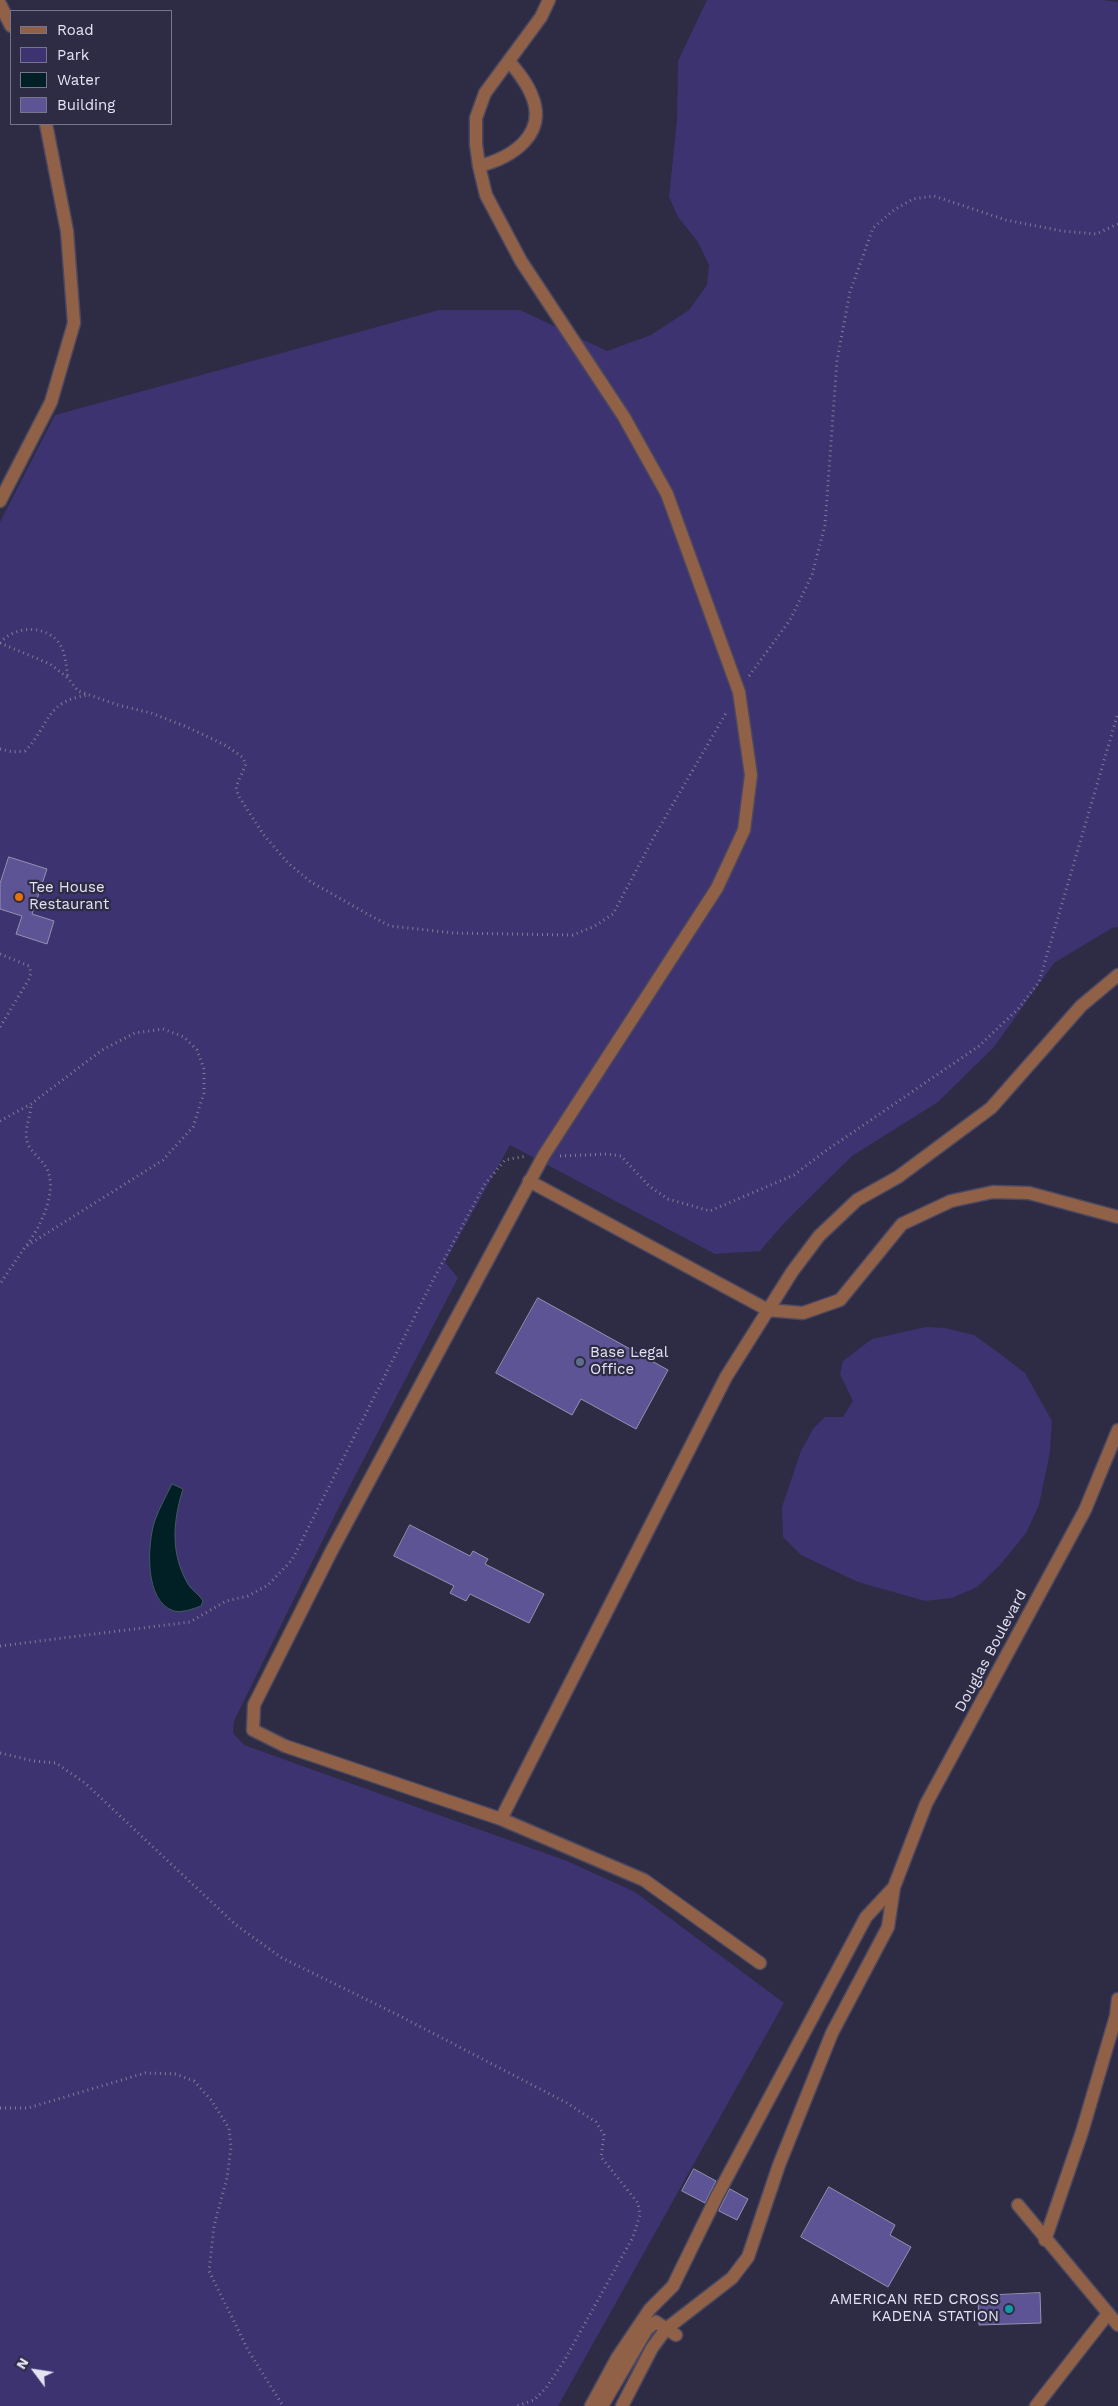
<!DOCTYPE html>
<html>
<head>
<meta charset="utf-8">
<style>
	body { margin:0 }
	#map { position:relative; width:1118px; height:2406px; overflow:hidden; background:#2e2b45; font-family:"Work Sans",sans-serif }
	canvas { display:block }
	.legend { position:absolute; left:10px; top:10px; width:162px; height:115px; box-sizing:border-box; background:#2e2b45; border:1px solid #77758b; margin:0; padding:6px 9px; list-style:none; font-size:15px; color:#e4e3f4 }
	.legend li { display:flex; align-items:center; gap:10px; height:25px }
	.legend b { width:25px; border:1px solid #77758b }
	.north { position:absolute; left:10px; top:2346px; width:50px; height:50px; -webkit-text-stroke:4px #2e2b45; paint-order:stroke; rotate:301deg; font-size:14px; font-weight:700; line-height:20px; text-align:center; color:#e4e3f4 }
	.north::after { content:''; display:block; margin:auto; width:18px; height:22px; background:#e4e3f4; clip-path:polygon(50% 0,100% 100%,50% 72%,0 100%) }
</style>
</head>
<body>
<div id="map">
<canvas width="1118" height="2406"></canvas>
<ul class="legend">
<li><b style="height:6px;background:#916147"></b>Road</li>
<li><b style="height:14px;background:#3d3370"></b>Park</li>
<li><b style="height:14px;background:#002026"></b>Water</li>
<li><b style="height:14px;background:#5c5495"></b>Building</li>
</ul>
<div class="north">N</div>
</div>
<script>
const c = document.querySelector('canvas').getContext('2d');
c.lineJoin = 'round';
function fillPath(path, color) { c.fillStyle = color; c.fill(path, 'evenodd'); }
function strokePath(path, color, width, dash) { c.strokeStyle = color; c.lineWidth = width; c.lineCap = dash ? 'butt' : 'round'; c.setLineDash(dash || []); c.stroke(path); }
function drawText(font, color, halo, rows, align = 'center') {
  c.font = font + ' "Work Sans",sans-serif'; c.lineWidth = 4.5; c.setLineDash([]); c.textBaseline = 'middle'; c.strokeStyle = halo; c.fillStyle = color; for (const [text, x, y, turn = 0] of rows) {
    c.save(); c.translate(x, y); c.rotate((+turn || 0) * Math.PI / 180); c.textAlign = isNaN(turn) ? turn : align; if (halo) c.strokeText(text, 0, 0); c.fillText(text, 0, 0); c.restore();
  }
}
const green = new Path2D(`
	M 707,0 L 1102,0 L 1118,2 L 1118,927 L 1112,928 L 1054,963 L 994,1047 L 938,1102 L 852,1156 L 784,1223 L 760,1251 L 715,1254 L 510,1145 L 445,1262 L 458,1278 L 340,1505 L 234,1721 L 233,1733 L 244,1745 L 567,1861 L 635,1892 L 784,2003 L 558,2406 L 0,2406 L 0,522 L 55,415 L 439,310 L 520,310 L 607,351 L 651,335 L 689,310 L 707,285 L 709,265 L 698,242 L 678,217 L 669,197 L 677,120 L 678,61 Z
	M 926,1327 L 945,1328 L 974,1335 L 999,1353 L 1025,1373 L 1052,1421 L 1050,1452 L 1039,1505 L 1026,1533 L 1000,1565 L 977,1587 L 952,1598 L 925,1601 L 858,1582 L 801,1555 L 783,1537 L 782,1507 L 801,1451 L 813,1429 L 825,1417 L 843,1417 L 853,1401 L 840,1374 L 843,1361 L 872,1339 Z`);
const water = new Path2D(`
	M 172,1484 L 183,1489 C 173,1521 170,1553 188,1584 C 192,1591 200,1595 203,1601 L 201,1606 C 193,1609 182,1613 174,1611 C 144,1602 147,1544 155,1520 C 160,1507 166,1496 172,1484 Z`);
const building = new Path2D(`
	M 9,857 L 47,869 L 32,914 L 54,921 L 47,944 L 16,934 L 22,916 L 0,909 L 0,884 Z
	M 538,1298 L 668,1370 L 636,1429 L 581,1399 L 572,1415 L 496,1373 Z
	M 410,1525 L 470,1556 L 473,1551 L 488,1559 L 485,1564 L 544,1594 L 529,1623 L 470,1594 L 466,1601 L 450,1593 L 454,1586 L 394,1556 Z
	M 694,2169 L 716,2181 L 705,2203 L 682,2191 Z
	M 829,2187 L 895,2225 L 890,2235 L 911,2247 L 888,2287 L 801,2237 Z
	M 730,2189 L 748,2199 L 737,2220 L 719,2211 Z
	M 1040,2293 L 1041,2323 L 979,2325 L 978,2296 Z`);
const path = new Path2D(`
	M 0,643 L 50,664 L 68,678 L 78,691 L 118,705 L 151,713 L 187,727 L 227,746 L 242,757 L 246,764 L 236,787 L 238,795 L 263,834 L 288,863 L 311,882 L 371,916 L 390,926 L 454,933 L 573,935 L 595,926 L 613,914 L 655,835 L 726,713
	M 0,643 C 14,626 45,624 59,643 C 66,653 66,666 68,678
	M 749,676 L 790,620 L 812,575 L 825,525 L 837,360 L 850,292 L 873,228 L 894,210 L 913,199 L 934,196 L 1006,220 L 1062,231 L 1096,234 L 1118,224
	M 0,749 L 13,752 L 25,751 C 51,724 44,702 88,695
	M 0,954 L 29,966 L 31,973 L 29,979 L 0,1027
	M 0,1121 L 31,1104 L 102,1050 L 135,1033 L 163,1029 L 184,1037 L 197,1050 L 204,1069 L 204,1093 L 193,1127 L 163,1160 L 25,1247 L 0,1284
	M 560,1156 L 607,1154 L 621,1156 L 649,1186 L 668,1199 L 710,1211 L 794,1175 L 824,1152 L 979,1046 L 1018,1009 L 1039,982 L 1118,713
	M 27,1245 C 40,1227 58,1192 47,1169 C 43,1160 29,1151 27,1141 C 24,1129 31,1116 31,1104
	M 0,1646 L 190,1622 L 226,1601 L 248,1596 L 268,1585 L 292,1560 L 433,1280 L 485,1184 L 505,1160 L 526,1156
	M 0,1753 L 34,1761 L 56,1763 L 85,1783 L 236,1925 L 282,1958 L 394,2013 L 567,2103 L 596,2122 L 604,2135 L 601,2157 L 638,2203 L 640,2215 L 633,2237 L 564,2361 L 546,2388 L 534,2400 L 517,2406
	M 0,2108 L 28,2108 L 145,2073 L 175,2074 L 194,2081 L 211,2100 L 229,2128 L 231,2147 L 227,2178 L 214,2226 L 209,2271 L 248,2350 L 283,2406`);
const minor = new Path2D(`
	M 549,0 L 541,17 L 485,93 L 476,118 L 476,144 L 479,166 L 486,195 L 521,261 L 624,417 L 667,494 L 739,692 L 751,775 L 744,830 L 717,888 L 544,1155 L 331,1552 L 254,1705 L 253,1730 L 285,1746 L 501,1819 L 644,1880 L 760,1963
	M 0,4 L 11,26
	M 479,166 C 511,158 548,135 532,96 C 527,83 518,72 509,61
	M 0,501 L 51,402 L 74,323 L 67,231 L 46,124
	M 529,1181 L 768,1310 L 803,1313 L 840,1300 L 902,1224 L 951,1201 L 993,1192 L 1029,1193 L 1118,1217
	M 501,1819 L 726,1377 L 792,1272 L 819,1236 L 857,1200 L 898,1177 L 991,1108 L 1081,1006 L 1118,975
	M 1018,2205 L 1118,2325
	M 1045,2240 L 1082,2132 L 1116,2016 L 1118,1999
	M 591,2406 L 617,2358 L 650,2309 L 673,2286 L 717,2196 L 866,1917 L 894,1887
	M 602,2406 L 647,2329 L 656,2322 L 676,2335
	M 622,2406 L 652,2348 L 666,2329 L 732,2278 L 748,2257 L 779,2165 L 832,2033 L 888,1927 L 894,1887 L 926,1804 L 1085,1510 L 1118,1430
	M 1036,2406 L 1107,2315`);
const markers = [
	[19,897,5,"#e8710a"],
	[580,1362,5,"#5c6f8a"],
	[1009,2309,5,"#0f9aa8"]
];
const poiNames = [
	["Tee House",29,888],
	["Restaurant",29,905],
	["Base Legal",590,1353],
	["Office",590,1370],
	["AMERICAN RED CROSS",999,2300,"right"],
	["KADENA STATION",999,2317,"right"]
];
const streetNames = [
	["Douglas Boulevard",991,1651,-62]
];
fillPath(green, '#3d3370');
fillPath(water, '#002026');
strokePath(water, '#445a64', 1);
fillPath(building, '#5c5495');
strokePath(building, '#9492b1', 1);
strokePath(minor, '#4b4861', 15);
strokePath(path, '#7f7d93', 3, [1, 4]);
strokePath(minor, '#916147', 12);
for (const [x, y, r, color] of markers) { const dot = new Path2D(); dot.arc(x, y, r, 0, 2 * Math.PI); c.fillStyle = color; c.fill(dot); strokePath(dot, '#2e2b45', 2); }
drawText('15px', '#e4e3f4', '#2e2b45', poiNames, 'left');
drawText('15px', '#e4e3f4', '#2e2b45', streetNames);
</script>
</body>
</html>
